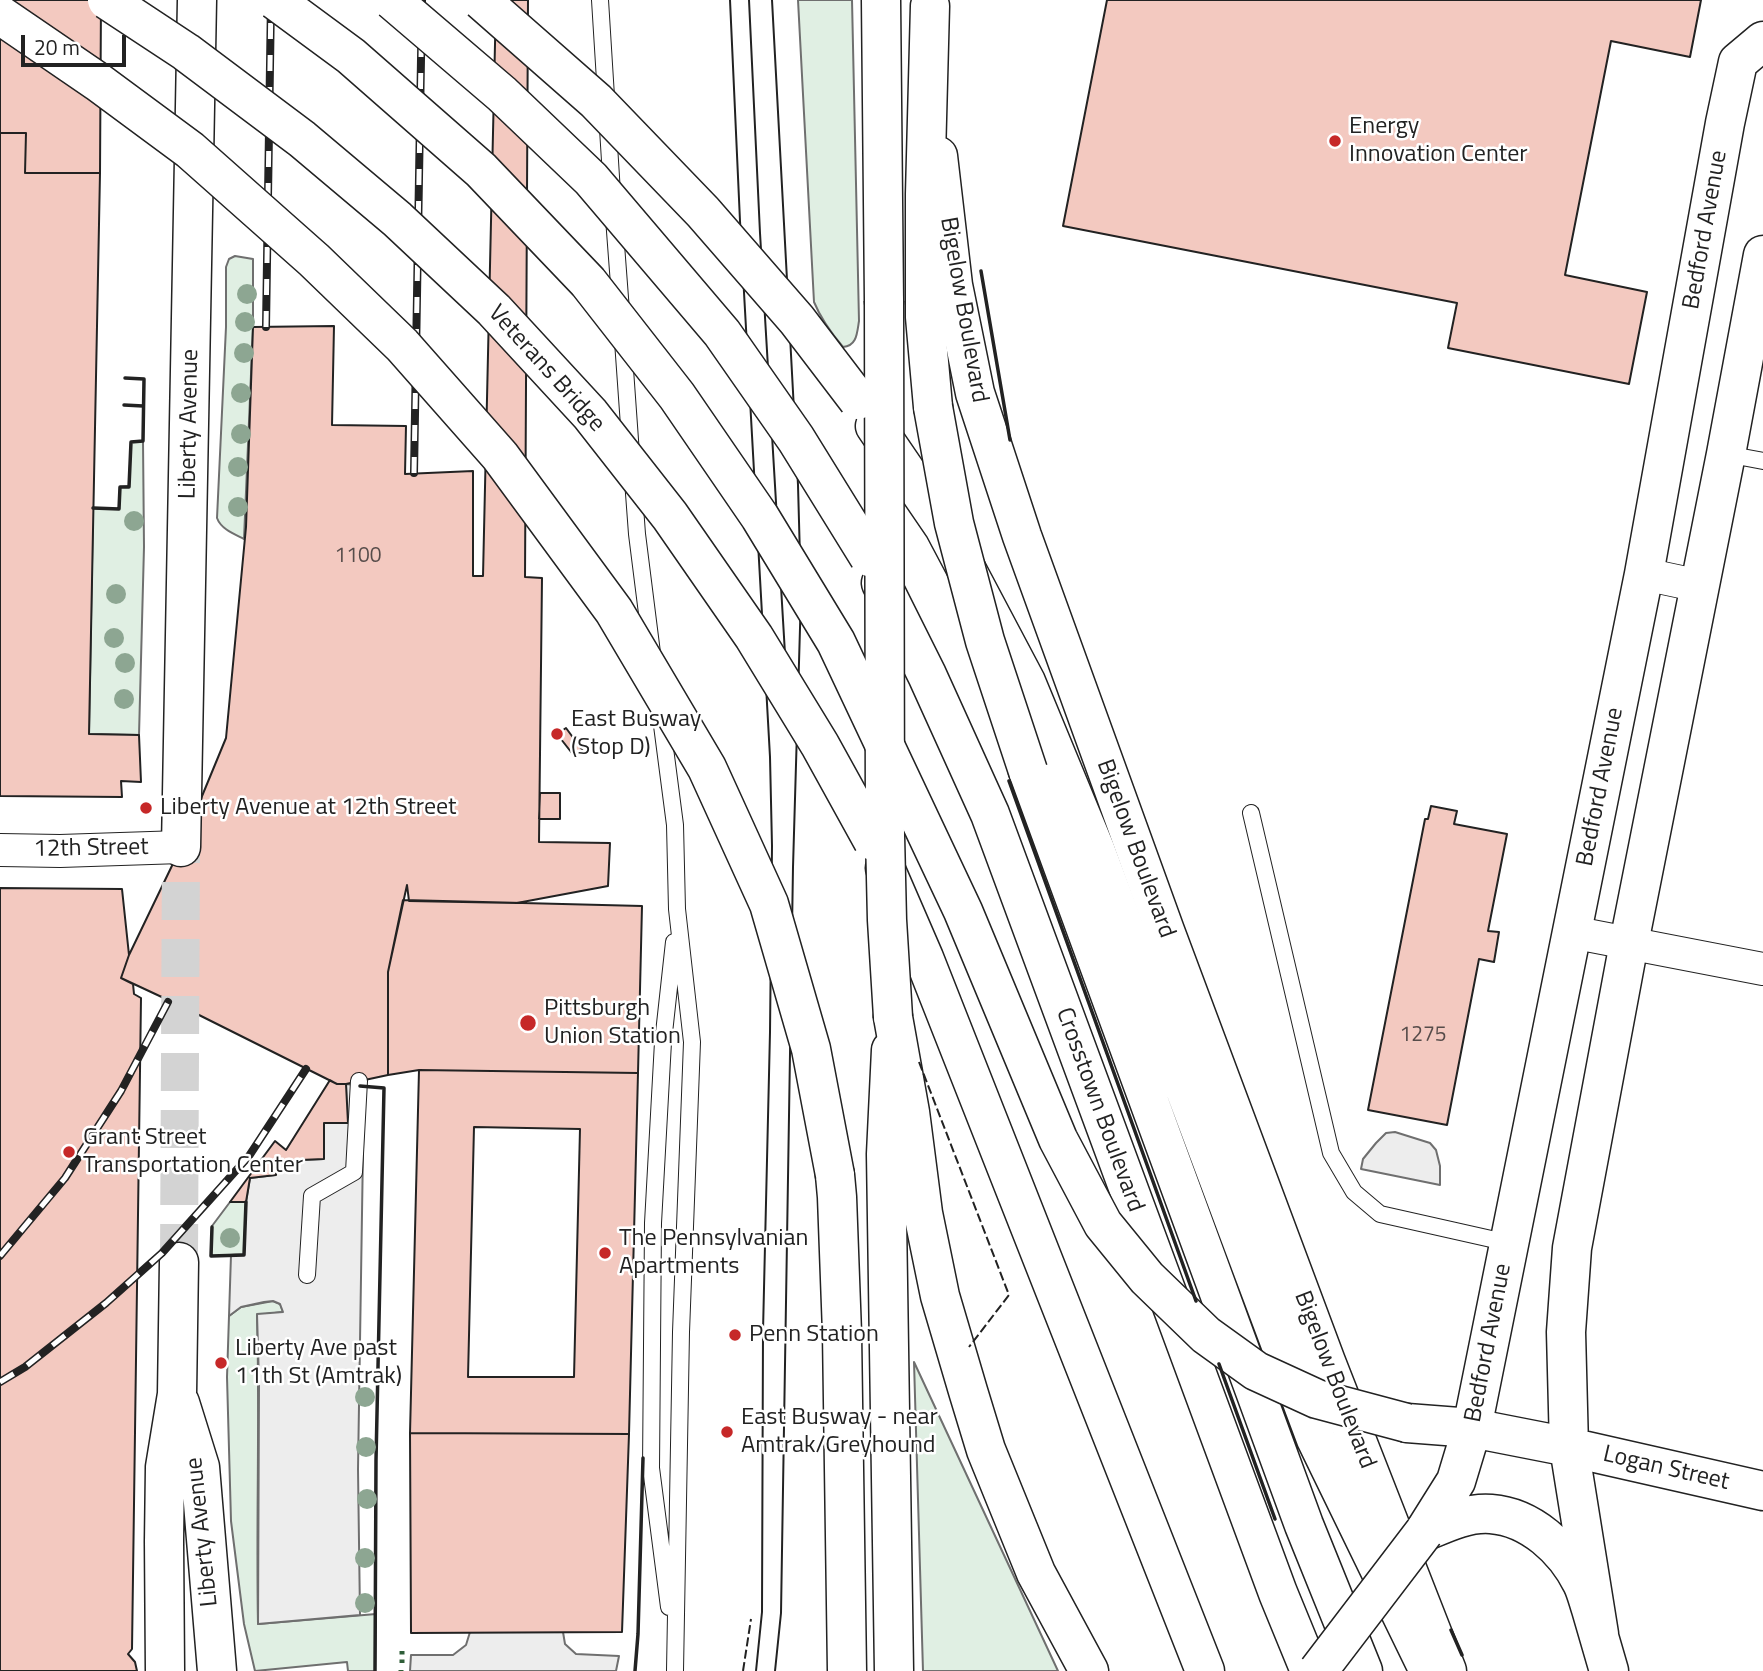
<!DOCTYPE html>
<html>
<head>
<meta charset="utf-8">
<style>
	body { margin:0 }
	#map { position:relative; width:1763px; height:1671px; overflow:hidden; background:#fff; font-family:"Titillium Web",sans-serif }
	canvas { display:block }
	.scale { position:absolute; left:21px; top:35px; width:105px; height:32px; box-sizing:border-box; border:4px solid #222; border-top:0; padding-left:9px; font-size:21px; line-height:24px; white-space:nowrap; color:#222; -webkit-text-stroke:5px #fff; paint-order:stroke }
</style>
</head>
<body>
<div id="map">
<canvas width="1763" height="1671"></canvas>
<div class="scale">20 m</div>
</div>
<script>
const c = document.querySelector('canvas').getContext('2d');
c.lineJoin = 'round';
function fillPath(path, color) { c.fillStyle = color; c.fill(path, 'evenodd'); }
function strokePath(path, color, width, dash) { c.strokeStyle = color; c.lineWidth = width; c.lineCap = dash ? 'butt' : 'round'; c.setLineDash(dash || []); c.stroke(path); }
function drawText(font, color, halo, rows, align = 'center') {
  c.font = font + ' "Titillium Web",sans-serif'; c.lineWidth = 5; c.setLineDash([]); c.textBaseline = 'middle'; c.strokeStyle = halo; c.fillStyle = color; for (const [text, x, y, turn = 0] of rows) {
    c.save(); c.translate(x, y); c.rotate((+turn || 0) * Math.PI / 180); c.textAlign = isNaN(turn) ? turn : align; if (halo) c.strokeText(text, 0, 0); c.fillText(text, 0, 0); c.restore();
  }
}
const green = new Path2D(`
	M 798,0 L 852,0 L 859,321 C 857,333 857,346 843,347 C 831,333 821,319 814,302 Z
	M 235,256 L 253,259 L 253,327 L 244,539 C 234,534 221,529 217,518 L 226,327 L 226,267 L 229,259 Z
	M 143,441 L 144,547 L 139,735 L 89,734 L 93,508 L 119,509 L 120,487 L 129,486 L 131,442 Z
	M 230,1202 L 246,1202 L 244,1255 L 211,1256 L 212,1226 Z
	M 273,1301 L 280,1304 L 283,1312 L 257,1315 C 260,1418 256,1521 258,1624 L 376,1614 L 375,1671 L 348,1671 L 347,1662 L 255,1671 L 244,1624 L 231,1521 L 227,1377 L 229,1316 L 241,1307 Z
	M 914,1362 L 1058,1671 L 923,1671 Z`);
const parking = new Path2D(`
	M 346,1084 L 364,1086 L 358,1469 L 360,1615 L 258,1624 L 259,1382 L 257,1314 L 283,1312 L 280,1304 L 273,1301 L 264,1302 L 241,1307 L 229,1316 L 231,1255 L 244,1254 L 246,1202 L 250,1178 L 275,1175 L 277,1161 L 323,1159 L 324,1123 L 347,1123 Z
	M 1395,1132 L 1430,1143 L 1436,1150 L 1440,1166 L 1440,1185 L 1361,1169 L 1363,1159 L 1376,1143 L 1386,1133 Z
	M 470,1632 L 563,1632 L 565,1644 L 576,1654 L 619,1656 L 616,1671 L 410,1671 L 411,1655 L 453,1655 L 466,1645 Z`);
const building = new Path2D(`
	M 0,0 L 101,0 L 100,173 L 25,173 L 26,133 L 0,133 Z
	M 496,0 L 528,0 L 525,577 L 542,578 L 539,842 L 610,843 L 608,886 L 517,903 L 409,901 L 407,885 L 388,972 L 388,1075 L 346,1084 L 337,1084 L 181,1006 L 121,978 L 129,955 L 181,847 L 226,738 L 246,527 L 253,327 L 334,326 L 332,425 L 406,426 L 405,474 L 473,471 L 473,576 L 483,576 Z
	M 1107,0 L 1701,0 L 1690,57 L 1611,41 L 1565,275 L 1647,292 L 1629,384 L 1448,348 L 1457,303 L 1063,226 Z
	M 0,133 L 26,133 L 25,173 L 100,173 L 89,734 L 139,735 L 141,782 L 121,781 L 122,797 L 0,796 Z
	M 566,728 L 583,751 L 575,757 L 557,734 Z
	M 540,793 L 560,793 L 560,819 L 539,819 Z
	M 1431,806 L 1457,811 L 1454,824 L 1507,834 L 1488,931 L 1499,932 L 1494,962 L 1479,959 L 1447,1125 L 1368,1110 L 1425,819 L 1428,819 Z
	M 0,888 L 122,889 L 129,955 L 121,978 L 133,984 L 134,994 L 141,998 L 132,1649 L 128,1654 L 135,1662 L 137,1671 L 0,1671 Z
	M 403,900 L 642,906 L 638,1073 L 419,1070 L 388,1075 L 388,972 Z
	M 419,1070 L 638,1073 L 629,1434 L 410,1433 ZM 474,1127 L 580,1129 L 574,1377 L 468,1377 Z
	M 330,1080 L 337,1084 L 346,1084 L 348,1123 L 324,1123 L 324,1159 L 277,1161 L 276,1175 L 250,1178 L 246,1202 L 230,1202 L 275,1141 L 286,1150 Z
	M 410,1433 L 629,1434 L 622,1632 L 411,1633 Z`);
const primaryTunnel = new Path2D(`
	M 179,1262 L 181,847`);
const service = new Path2D(`
	M 600,0 L 612,193
	M 614,218 L 621,311
	M 623,341 L 631,454
	M 1726,454 L 1763,461
	M 633,480 L 637,534 L 652,653
	M 660,710 L 675,825 L 677,909 L 692,1042 L 681,1332 L 675,1671
	M 1251,813 L 1331,1153 L 1354,1192 L 1380,1214 L 1509,1243
	M 307,1275 L 312,1196 L 354,1172 L 359,1081
	M 669,1607 L 651,1468 L 653,1223 L 663,1042 L 674,942`);
const minor = new Path2D(`
	M 1644,574 L 1700,586
	M 0,850 L 60,851 L 181,847
	M 1571,932 L 1763,969`);
const tertiary = new Path2D(`
	M 1763,255 L 1726,454 L 1629,943 L 1572,1248 L 1566,1332 L 1569,1447 L 1763,1491
	M 1472,1428 L 1644,574 L 1725,123 L 1738,62 L 1763,41`);
const primary = new Path2D(`
	M 881,0 L 884,301
	M 938,156 L 953,285 L 975,393 L 1022,536 L 1165,931 L 1326,1362 L 1447,1671
	M 181,847 L 197,0
	M 891,1050 L 886,1154 L 894,1671
	M 180,1403 L 200,1467 L 217,1671
	M 1424,1532 L 1456,1481 L 1472,1428 L 1569,1447 L 1599,1634
	M 1424,1532 C 1445,1523 1468,1512 1491,1514 C 1531,1517 1565,1549 1582,1583 C 1586,1591 1588,1600 1591,1609 C 1597,1629 1603,1650 1609,1671
	M 165,1671 L 164,1541 L 165,1467 L 177,1394 L 179,1262`);
const motorway = new Path2D(`
	M 930,6 L 925,194 L 925,317 L 933,407
	M 875,426 L 944,527 L 1026,682 L 1095,849 L 1316,1439 L 1429,1671
	M 881,583 L 927,675 L 990,814 L 1278,1593 L 1310,1671
	M 1028,771 L 1304,1525 L 1363,1671
	M 885,868 L 924,958 L 1205,1671
	M 893,1017 L 910,1112 L 923,1213 L 940,1296 L 968,1391 L 986,1450 L 1036,1573 L 1089,1671
	M 835,1175 L 837,1197 L 842,1333 L 847,1671
	M 1407,1423 L 1472,1428`);
const tram = new Path2D(`
	M 730,0 L 740,221 L 770,757 L 772,846 L 770,1032 L 763,1331 L 762,1612 L 756,1671
	M 749,0 L 760,233 L 789,721
	M 772,0 L 798,485 L 801,594 L 793,867 L 781,1613 L 775,1671`);
const rail = new Path2D(`
	M 266,327 L 271,0
	M 414,473 L 422,0
	M 0,1256 L 65,1178 L 121,1091 L 168,1002
	M 0,1382 L 25,1367 L 106,1303 L 162,1253 L 249,1156 L 306,1069`);
const primaryBridge = new Path2D(`
	M 884,301 L 885,835 L 887,920 L 893,1017
	M 1318,1671 L 1424,1532`);
const motorwayBridge = new Path2D(`
	M 107,0 L 186,52 L 302,139 L 397,219 L 494,310 L 590,414 L 670,516 L 754,637 L 820,745 L 873,841
	M 275,0 L 351,56 L 481,170 L 588,282 L 677,396 L 760,517 L 836,642 L 963,911 L 1058,1139 L 1103,1224 L 1147,1278 L 1206,1335 L 1256,1371 L 1317,1399 L 1407,1423
	M 392,0 L 502,94 L 591,179 L 722,333 L 796,439 L 869,557
	M 481,0 L 596,101 L 703,212 L 797,320 L 858,400
	M 0,15 L 98,82 L 190,150 L 314,260 L 402,345 L 500,456 L 614,611 L 707,768 L 769,904 L 811,1049 L 835,1175
	M 933,407 L 954,523 L 985,641 L 1028,771`);
const hedge = new Path2D(`
	M 402,1663 L 402,1650
	M 401,1671 L 401,1670`);
const fence = new Path2D(`
	M 919,1062 L 1009,1295 L 969,1347
	M 743,1671 L 751,1619`);
const wall = new Path2D(`
	M 981,271 L 1010,440
	M 124,405 L 143,406
	M 93,508 L 119,509 L 120,487 L 129,487 L 131,442 L 143,441 L 144,379 L 125,378
	M 1009,781 L 1196,1301
	M 360,1086 L 384,1088 L 376,1460 L 375,1671
	M 212,1227 L 211,1256 L 244,1255 L 246,1202
	M 1219,1364 L 1275,1519
	M 1451,1630 L 1462,1655
	M 635,1671 L 638,1634 L 643,1458`);
const trees = [
	[247,294],
	[245,322],
	[244,353],
	[241,393],
	[241,434],
	[238,467],
	[238,507],
	[134,521],
	[116,594],
	[114,638],
	[125,663],
	[124,699],
	[230,1238],
	[365,1397],
	[366,1447],
	[367,1499],
	[365,1558],
	[365,1603]
];
const markers = [
	[1335,141,7,"#c62828"],
	[557,734,7,"#c62828"],
	[146,808,7,"#c62828"],
	[528,1023,9,"#c62828"],
	[69,1152,7,"#c62828"],
	[605,1253,7,"#c62828"],
	[735,1335,7,"#c62828"],
	[221,1363,7,"#c62828"],
	[727,1432,7,"#c62828"]
];
const numberNames = [
	["1100",358,557],
	["1275",1423,1036]
];
const poiNames = [
	["Energy",1349,127],
	["Innovation Center",1349,155],
	["East Busway",571,720],
	["(Stop D)",571,748],
	["Liberty Avenue at 12th Street",160,808],
	["Pittsburgh",544,1009],
	["Union Station",544,1037],
	["Grant Street",83,1138],
	["Transportation Center",83,1166],
	["The Pennsylvanian",619,1239],
	["Apartments",619,1267],
	["Penn Station",749,1335],
	["Liberty Ave past",235,1349],
	["11th St (Amtrak)",235,1377],
	["East Busway - near",741,1418],
	["Amtrak/Greyhound",741,1446]
];
const streetNames = [
	["Bedford Avenue",1706,230,-80],
	["Bigelow Boulevard",963,310,80],
	["Veterans Bridge",546,369,48],
	["Liberty Avenue",190,424,-89],
	["Bedford Avenue",1601,787,-79],
	["12th Street",91,849,-1],
	["Bigelow Boulevard",1135,849,70],
	["Crosstown Boulevard",1099,1110,70],
	["Bedford Avenue",1489,1343,-79],
	["Bigelow Boulevard",1334,1380,69],
	["Logan Street",1666,1469,13],
	["Liberty Avenue",203,1532,-96]
];
fillPath(green, '#e0efe3');
strokePath(green, '#6f6f6f', 2);
fillPath(parking, '#ededed');
strokePath(parking, '#6f6f6f', 2);
fillPath(building, '#f3c9c0');
strokePath(building, '#222', 2);
strokePath(primaryTunnel, '#d3d3d3', 38, [38, 19]);
strokePath(service, '#222', 18);
strokePath(minor, '#222', 34);
strokePath(tertiary, '#222', 41);
strokePath(primary, '#222', 41);
strokePath(motorway, '#222', 41);
strokePath(service, '#fff', 16);
strokePath(minor, '#fff', 32);
strokePath(tertiary, '#fff', 38);
strokePath(primary, '#fff', 38);
strokePath(motorway, '#fff', 38);
strokePath(tram, '#222', 2);
strokePath(rail, '#222', 8);
strokePath(rail, '#fff', 5, [16]);
strokePath(primaryBridge, '#222', 41, []);
strokePath(motorwayBridge, '#222', 41, []);
strokePath(primaryBridge, '#fff', 38);
strokePath(motorwayBridge, '#fff', 38);
strokePath(hedge, '#2f5e38', 5, [3.5, 5]);
strokePath(fence, '#222', 2, [9, 3.5]);
strokePath(wall, '#222', 3.5);
c.fillStyle = '#8da692';
for (const [x, y] of trees) { c.beginPath(); c.arc(x, y, 10, 0, 2 * Math.PI); c.fill(); }
for (const [x, y, r, color] of markers) { const dot = new Path2D(); dot.arc(x, y, r, 0, 2 * Math.PI); c.fillStyle = color; c.fill(dot); strokePath(dot, '#fff', 2.5); }
drawText('21px', '#564c4a', null, numberNames);
drawText('24px', '#222', '#fff', poiNames, 'left');
drawText('24px', '#222', '#fff', streetNames);
</script>
</body>
</html>
